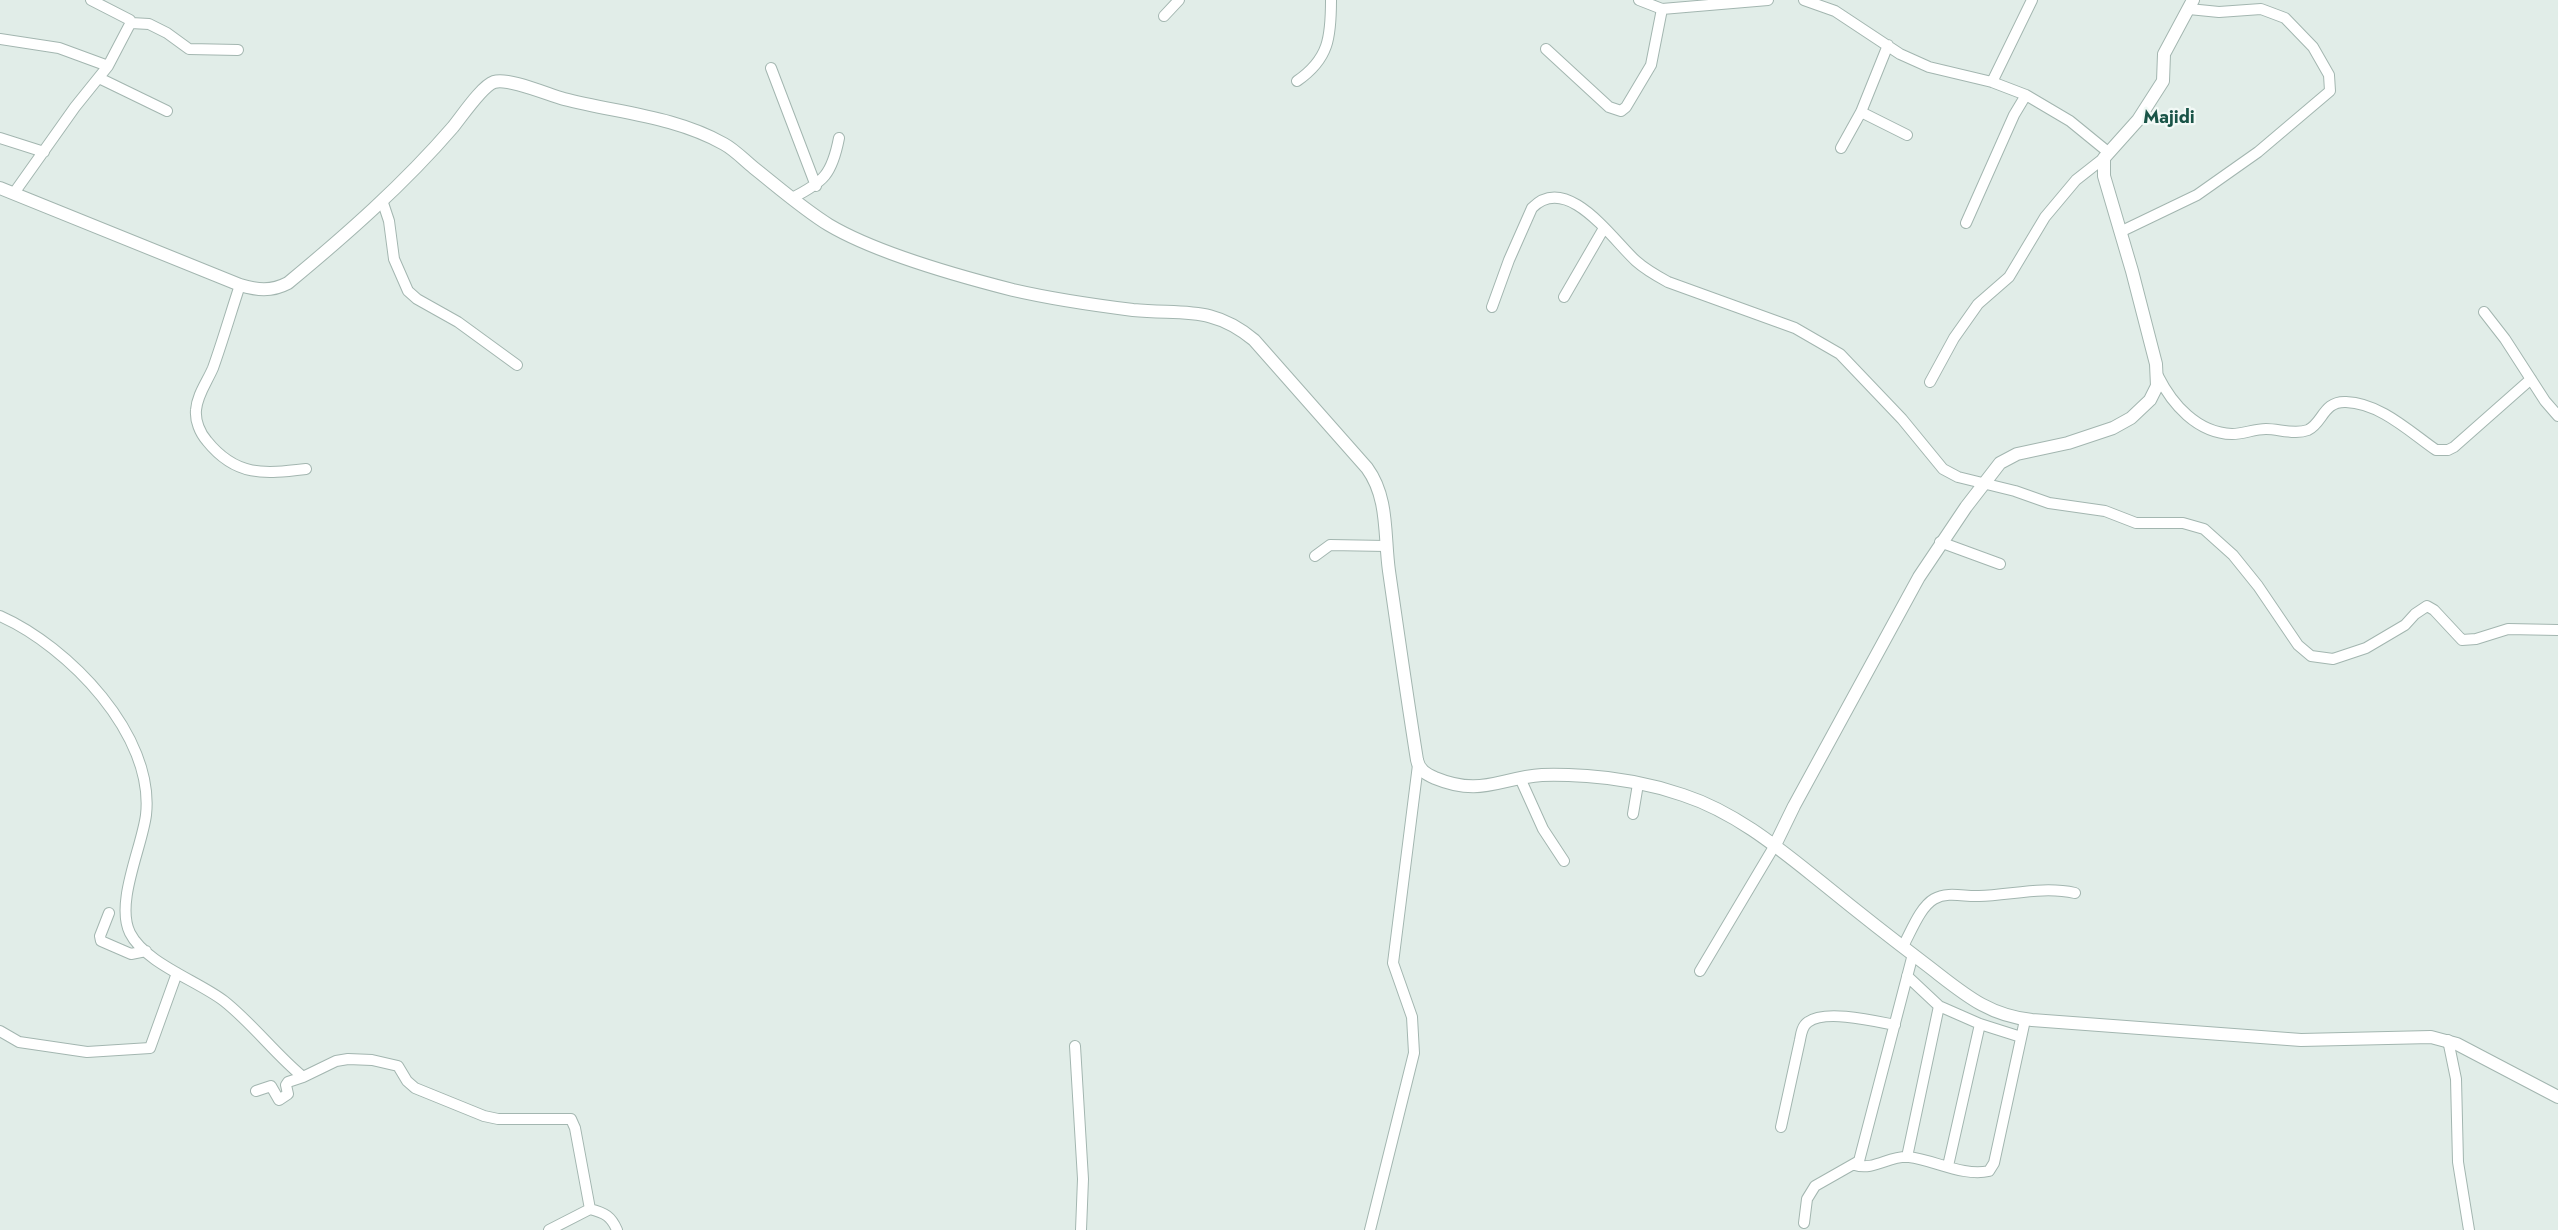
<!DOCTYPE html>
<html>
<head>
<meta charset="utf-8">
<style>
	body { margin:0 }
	canvas { display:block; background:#e1ede8 }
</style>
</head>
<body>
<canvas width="2558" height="1230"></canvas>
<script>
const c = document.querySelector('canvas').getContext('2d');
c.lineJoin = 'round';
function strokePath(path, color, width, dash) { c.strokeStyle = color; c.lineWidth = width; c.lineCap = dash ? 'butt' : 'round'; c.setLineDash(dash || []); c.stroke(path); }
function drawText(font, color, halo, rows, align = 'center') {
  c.font = font + ' Jost,sans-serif'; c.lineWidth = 4.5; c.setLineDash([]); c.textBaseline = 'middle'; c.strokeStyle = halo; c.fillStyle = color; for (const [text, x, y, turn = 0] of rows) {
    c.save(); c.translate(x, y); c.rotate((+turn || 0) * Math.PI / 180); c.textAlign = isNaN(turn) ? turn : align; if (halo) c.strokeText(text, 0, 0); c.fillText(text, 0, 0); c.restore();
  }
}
const minor = new Path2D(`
	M 1639,0 L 1662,9 L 1768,0
	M 1804,0 L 1835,11 L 1900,54 L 1929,67 L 1992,82 L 2026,95 L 2070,121 L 2108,152
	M 1164,16 L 1179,0
	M 131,23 L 149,24 L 167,33 L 189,49 L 238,50
	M 0,39 L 59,48 L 108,66
	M 1546,49 L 1609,107 L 1621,111 L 1626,107 L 1651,65 L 1662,9
	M 771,68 L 816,186
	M 99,78 L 167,111
	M 1297,81 C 1329,59 1331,37 1331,0
	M 1992,82 L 2032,0
	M 1861,112 L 1907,135
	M 0,138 L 44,152
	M 1841,148 L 1861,112 L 1888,45
	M 14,193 L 75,107 L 108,66 L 130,24 L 130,20 L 91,0
	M 792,198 C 824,182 832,174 839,138
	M 382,200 L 389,221 L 394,259 L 408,291 L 417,299 L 458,322 L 517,365
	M 1966,223 L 2014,115 L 2026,95
	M 2120,232 L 2197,195 L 2258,152 L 2330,91 L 2329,75 L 2313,47 L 2285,18 L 2261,9 L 2219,12 L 2189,9
	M 240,285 C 231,312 223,340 213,368 C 207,382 197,395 196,410 C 195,421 200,433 207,441 C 236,477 264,474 306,469
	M 1564,297 L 1604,228
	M 1492,307 L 1509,260 L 1532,208 C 1567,172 1612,239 1636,261 C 1646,270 1657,276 1668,282 L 1795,328 L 1840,354 L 1902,419 L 1943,469 L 1958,477 L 2015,491 L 2049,503 L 2105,511 L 2136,523 L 2183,523 L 2204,529 L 2233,555 L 2258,586 L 2298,645 L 2311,656 L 2333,659 L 2366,648 L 2405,625 L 2415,614 L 2427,606 L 2434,610 L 2462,640 L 2476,639 L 2508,629 L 2558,630
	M 2484,312 L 2505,339 L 2545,401 L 2558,416
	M 2158,376 C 2172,404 2197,433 2232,434 C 2244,434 2254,429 2266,429 C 2279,429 2295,435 2308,430 C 2323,423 2323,401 2346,402 C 2380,403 2410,432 2436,450 L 2448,450 L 2454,447 L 2531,379
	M 1930,382 L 1954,338 L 1978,304 L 2009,277 L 2045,217 L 2076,180 L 2104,158
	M 1940,542 L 2000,564
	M 1315,556 L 1330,545 L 1386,546
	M 0,616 C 68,646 155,735 146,815 C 142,847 115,903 130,933 C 145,963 198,981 224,1001 C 253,1024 275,1054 303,1077 L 336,1061 L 348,1059 L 372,1060 L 398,1066 L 407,1081 L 415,1088 L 484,1116 L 498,1119 L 571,1119 L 575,1128 L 590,1209
	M 1520,778 L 1543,829 L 1564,861
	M 1633,814 L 1638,784
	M 109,913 L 100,936 L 101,941 L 131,954 L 146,951
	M 1903,946 C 1911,932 1920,907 1934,899 C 1948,891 1965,897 1979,896 C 2011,895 2043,886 2075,893
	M 1700,971 L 1775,845
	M 1907,976 L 1939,1006
	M 0,1031 L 19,1042 L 87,1052 L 150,1048 L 177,973
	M 2448,1040 L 2456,1079 L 2458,1162 L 2469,1230
	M 1075,1046 L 1083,1179 L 1081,1230
	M 256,1091 L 271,1086 L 279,1100 L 288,1094 L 286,1085 L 288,1082 L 303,1077
	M 1781,1127 L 1800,1040 C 1801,1034 1802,1026 1808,1022 C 1825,1009 1875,1021 1895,1025
	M 1907,1157 L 1939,1006 L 1980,1024 L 2021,1037
	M 1855,1165 C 1874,1171 1890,1155 1909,1157 C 1934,1160 1964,1177 1989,1171 L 1994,1163 L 2025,1020
	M 1948,1166 L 1980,1024
	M 1804,1223 L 1807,1199 L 1815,1186 L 1859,1161 L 1913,954
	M 549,1230 L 590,1209 C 605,1213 611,1216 617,1230
	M 1370,1230 L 1414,1053 L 1412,1017 L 1393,963 L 1418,765`);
const tertiary = new Path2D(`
	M 0,188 L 240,285 C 257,290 271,292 288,283 C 346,235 404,184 453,127 C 462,116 482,86 494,82 C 508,77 549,95 564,99 C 618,113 674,116 724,144 C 735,150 744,160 754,168 C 778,187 803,209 829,225 C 878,254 958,276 1013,290 C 1052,299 1093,305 1133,310 C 1183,315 1212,305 1254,340 L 1367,468 C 1389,498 1384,536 1389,571 C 1398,634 1407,697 1417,760 C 1419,770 1426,774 1435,778 C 1481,797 1499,778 1542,775 C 1557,774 1572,775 1587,776 C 1618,778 1654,785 1683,795 C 1738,813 1782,851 1826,886 C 1858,912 1891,938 1924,963 C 1961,991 1985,1015 2032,1020 L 2301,1040 L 2431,1037 L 2457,1044 L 2558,1097
	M 1775,845 L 1794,806 L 1919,577 L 1966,507 L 2000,463 L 2017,454 L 2068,443 L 2113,428 L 2131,418 L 2150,400 L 2157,386 L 2156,364 L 2132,271 L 2104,176 L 2104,158 L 2138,120 L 2163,81 L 2164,54 L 2193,0`);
const quarterNames = [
	["Majidi",2169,119]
];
strokePath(minor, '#a3b6b0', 12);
strokePath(tertiary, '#a3b6b0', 14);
strokePath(minor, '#fff', 10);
strokePath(tertiary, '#fff', 12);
drawText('bold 18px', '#195447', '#f2f9f6', quarterNames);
</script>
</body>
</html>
